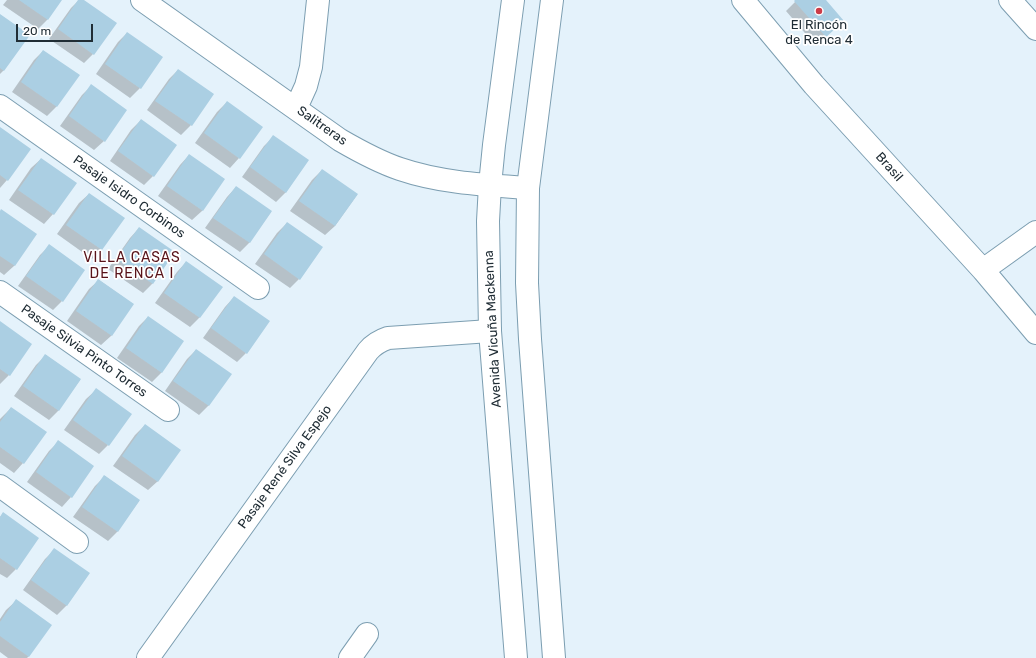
<!DOCTYPE html>
<html>
<head>
<meta charset="utf-8">
<style>
	body { margin:0 }
	#map { position:relative; width:1036px; height:658px; overflow:hidden; background:#e4f2fb; font-family:Rubik,sans-serif }
	canvas { display:block }
	.scale { position:absolute; left:16px; top:24px; width:77px; height:18px; box-sizing:border-box; border:2px solid #202d35; border-top:0; padding-left:5px; font-size:12px; line-height:14px; white-space:nowrap; color:#202d35; -webkit-text-stroke:3px #fff; paint-order:stroke }
</style>
</head>
<body>
<div id="map">
<canvas width="1036" height="658"></canvas>
<div class="scale">20 m</div>
</div>
<script>
const c = document.querySelector('canvas').getContext('2d');
c.lineJoin = 'round';
function fillPath(path, color) { c.fillStyle = color; c.fill(path, 'evenodd'); }
function strokePath(path, color, width, dash) { c.strokeStyle = color; c.lineWidth = width; c.lineCap = dash ? 'butt' : 'round'; c.setLineDash(dash || []); c.stroke(path); }
function drawText(font, color, halo, rows, align = 'center') {
  c.font = font + ' Rubik,sans-serif'; c.lineWidth = 3.5; c.setLineDash([]); c.textBaseline = 'middle'; c.strokeStyle = halo; c.fillStyle = color; for (const [text, x, y, turn = 0] of rows) {
    c.save(); c.translate(x, y); c.rotate((+turn || 0) * Math.PI / 180); c.textAlign = isNaN(turn) ? turn : align; if (halo) c.strokeText(text, 0, 0); c.fillText(text, 0, 0); c.restore();
  }
}
const shadow = new Path2D(`
	M 7,0 L 61,0 L 47,20 L 38,29 L 3,5 Z
	M 79,0 L 83,0 L 93,54 L 84,63 L 49,39 L 71,8 Z
	M 797,0 L 824,0 L 833,30 L 816,46 L 786,11 Z
	M 0,16 L 4,70 L 0,74 Z
	M 127,33 L 162,57 L 140,88 L 130,98 L 96,74 L 118,42 Z
	M 43,51 L 78,75 L 56,107 L 47,116 L 12,92 L 34,60 Z
	M 178,70 L 213,94 L 191,125 L 181,135 L 147,110 L 169,79 Z
	M 91,86 L 104,141 L 94,150 L 60,126 L 82,95 Z
	M 227,102 L 239,158 L 230,168 L 195,143 L 217,112 Z
	M 141,120 L 153,176 L 144,185 L 110,161 L 131,130 Z
	M 0,129 L 7,180 L 0,188 Z
	M 273,137 L 286,192 L 276,202 L 242,177 L 264,146 Z
	M 189,155 L 224,179 L 202,211 L 192,220 L 158,196 L 180,165 Z
	M 41,159 L 53,214 L 44,224 L 9,200 L 31,168 Z
	M 322,170 L 357,195 L 335,226 L 325,235 L 290,211 L 312,180 Z
	M 236,187 L 271,212 L 249,243 L 240,252 L 205,228 L 227,197 Z
	M 89,194 L 101,249 L 92,259 L 57,234 L 79,203 Z
	M 0,212 L 36,234 L 14,266 L 4,275 L 0,272 Z
	M 287,223 L 299,279 L 290,288 L 255,264 L 277,233 Z
	M 139,228 L 174,253 L 152,284 L 143,293 L 108,269 L 130,238 Z
	M 49,246 L 62,301 L 53,310 L 18,286 L 40,255 Z
	M 186,262 L 221,287 L 199,318 L 190,327 L 155,303 L 177,272 Z
	M 99,280 L 133,304 L 111,336 L 101,345 L 67,321 L 89,289 Z
	M 234,297 L 246,353 L 237,362 L 203,338 L 225,307 Z
	M 148,317 L 183,341 L 161,373 L 152,382 L 117,358 L 139,326 Z
	M 0,323 L 31,344 L 9,375 L 0,384 Z
	M 196,350 L 209,405 L 199,415 L 165,391 L 187,359 Z
	M 46,355 L 80,380 L 58,411 L 49,420 L 14,396 L 36,365 Z
	M 96,390 L 108,445 L 99,454 L 64,430 L 86,399 Z
	M 11,408 L 23,463 L 14,473 L 0,463 L 0,419 Z
	M 145,425 L 158,481 L 148,490 L 113,466 L 135,435 Z
	M 58,442 L 71,497 L 62,507 L 27,482 L 49,451 Z
	M 105,476 L 139,501 L 117,532 L 108,541 L 73,517 L 95,486 Z
	M 3,513 L 16,569 L 7,578 L 0,574 L 0,517 Z
	M 54,550 L 67,605 L 57,615 L 23,590 L 45,559 Z
	M 16,601 L 29,656 L 27,658 L 8,658 L 0,652 L 0,619 L 6,610 Z`);
const building = new Path2D(`
	M 19,0 L 62,0 L 48,20 Z
	M 78,0 L 84,0 L 117,23 L 94,55 L 58,29 Z
	M 795,0 L 826,0 L 844,21 L 826,37 L 794,1 Z
	M 0,14 L 30,35 L 4,71 L 0,68 Z
	M 127,32 L 163,57 L 141,89 L 105,64 Z
	M 43,50 L 80,75 L 57,107 L 21,82 Z
	M 178,69 L 214,94 L 192,126 L 155,101 Z
	M 91,84 L 127,110 L 105,142 L 69,116 Z
	M 227,101 L 263,127 L 240,159 L 204,133 Z
	M 141,119 L 177,145 L 154,177 L 118,151 Z
	M 0,127 L 31,149 L 8,181 L 0,175 Z
	M 273,135 L 309,160 L 286,193 L 250,167 Z
	M 189,154 L 225,179 L 203,211 L 167,186 Z
	M 41,158 L 77,183 L 54,215 L 18,190 Z
	M 322,169 L 358,194 L 335,226 L 299,201 Z
	M 236,186 L 272,211 L 250,243 L 213,218 Z
	M 89,193 L 125,218 L 102,250 L 66,225 Z
	M 1,209 L 37,234 L 15,266 L 0,256 L 0,211 Z
	M 287,222 L 323,247 L 300,280 L 264,254 Z
	M 139,227 L 175,252 L 153,284 L 116,259 Z
	M 49,244 L 85,270 L 63,302 L 26,276 Z
	M 186,261 L 223,287 L 200,318 L 164,293 Z
	M 98,279 L 134,304 L 112,336 L 76,311 Z
	M 234,296 L 270,321 L 247,354 L 211,328 Z
	M 148,316 L 184,341 L 162,373 L 126,348 Z
	M 0,321 L 32,344 L 10,376 L 0,369 Z
	M 196,349 L 232,374 L 209,406 L 173,381 Z
	M 45,354 L 81,379 L 59,411 L 23,386 Z
	M 96,388 L 132,414 L 109,446 L 73,420 Z
	M 11,407 L 47,432 L 24,464 L 0,447 L 0,422 Z
	M 145,424 L 181,450 L 158,482 L 122,456 Z
	M 58,440 L 94,466 L 72,498 L 36,472 Z
	M 104,475 L 140,500 L 118,532 L 82,507 Z
	M 3,512 L 39,538 L 17,570 L 0,558 L 0,517 Z
	M 54,548 L 90,573 L 67,606 L 31,580 Z
	M 16,599 L 52,625 L 29,657 L 0,636 L 0,622 Z`);
const street = new Path2D(`
	M 142,0 L 340,140 C 359,151 379,162 400,169 C 441,183 486,185 528,188
	M 1010,0 L 1036,29
	M 0,106 L 258,288
	M 296,108 L 306,86 L 311,67 L 318,0
	M 0,292 L 168,410
	M 0,486 L 77,542
	M 148,658 L 368,351 C 374,344 379,341 388,338 L 490,331
	M 350,658 L 367,634`);
const secondary = new Path2D(`
	M 513,0 L 494,145 L 490,185 L 488,221 L 490,331 L 516,658
	M 552,0 L 528,188 L 527,283 L 530,339 L 554,658
	M 743,0 L 814,85 L 983,270 L 1036,333
	M 983,270 L 1036,232`);
const markers = [
	[819,11,4,"#cc3c48"]
];
const poiNames = [
	["El Rincón",819,25],
	["de Renca 4",819,40]
];
const streetNames = [
	["Salitreras",322,126,35],
	["Brasil",889,167,48],
	["Pasaje Isidro Corbinos",129,197,35],
	["Avenida Vicuña Mackenna",493,329,-93],
	["Pasaje Silvia Pinto Torres",84,351,35],
	["Pasaje René Silva Espejo",285,467,-54]
];
const neighbourhoodNames = [
	["VILLA CASAS",132,258],
	["DE RENCA I",132,274]
];
fillPath(shadow, '#0003');
fillPath(building, '#abcfe3');
strokePath(street, '#7c9eb1', 24);
strokePath(secondary, '#7c9eb1', 24);
strokePath(street, '#fff', 22);
strokePath(secondary, '#fff', 22);
for (const [x, y, r, color] of markers) { const dot = new Path2D(); dot.arc(x, y, r, 0, 2 * Math.PI); c.fillStyle = color; c.fill(dot); strokePath(dot, '#fff', 1.5); }
drawText('13px', '#202d35', '#fff', poiNames);
drawText('13px', '#202d35', '#fff', streetNames);
c.letterSpacing = '1px';
drawText('14px', '#581319', '#fff', neighbourhoodNames);
c.letterSpacing = '0px';
</script>
</body>
</html>
